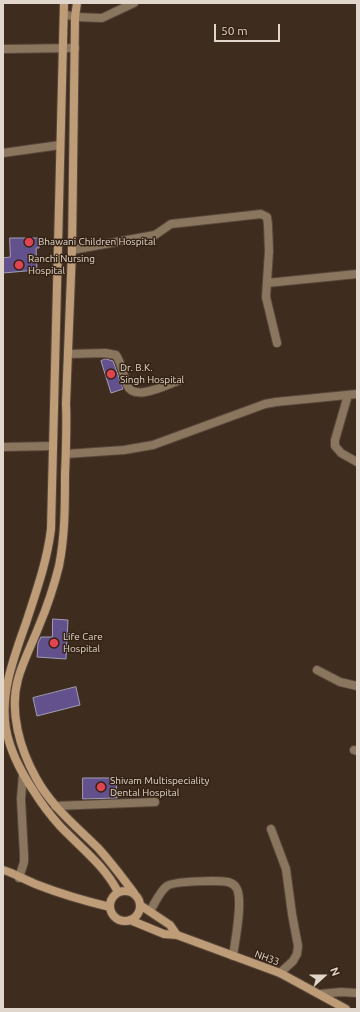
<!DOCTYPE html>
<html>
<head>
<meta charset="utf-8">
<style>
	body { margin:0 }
	#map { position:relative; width:360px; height:1012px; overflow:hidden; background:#3e2c1e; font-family:Ubuntu,sans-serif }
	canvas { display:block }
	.frame { position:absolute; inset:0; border:4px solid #e1d6cc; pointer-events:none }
	.north { position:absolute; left:304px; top:956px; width:40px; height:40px; -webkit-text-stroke:3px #342214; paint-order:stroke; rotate:69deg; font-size:11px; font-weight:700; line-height:16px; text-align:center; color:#e1d6cc }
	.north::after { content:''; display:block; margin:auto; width:14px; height:18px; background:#e1d6cc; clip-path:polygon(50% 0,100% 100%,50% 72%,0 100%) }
	.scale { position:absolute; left:214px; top:24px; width:66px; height:18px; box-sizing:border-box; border:2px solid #e1d6cc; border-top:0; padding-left:5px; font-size:12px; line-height:14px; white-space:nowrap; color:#e1d6cc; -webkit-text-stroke:3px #342214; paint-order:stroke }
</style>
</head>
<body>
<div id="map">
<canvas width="360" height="1012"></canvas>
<div class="frame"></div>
<div class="north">N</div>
<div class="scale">50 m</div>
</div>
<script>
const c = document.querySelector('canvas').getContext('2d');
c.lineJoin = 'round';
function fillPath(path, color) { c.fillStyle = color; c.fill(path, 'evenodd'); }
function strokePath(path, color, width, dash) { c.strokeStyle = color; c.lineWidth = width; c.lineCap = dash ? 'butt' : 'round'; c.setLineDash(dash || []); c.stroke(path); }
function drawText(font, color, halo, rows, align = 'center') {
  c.font = font + ' Ubuntu,sans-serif'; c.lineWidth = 3; c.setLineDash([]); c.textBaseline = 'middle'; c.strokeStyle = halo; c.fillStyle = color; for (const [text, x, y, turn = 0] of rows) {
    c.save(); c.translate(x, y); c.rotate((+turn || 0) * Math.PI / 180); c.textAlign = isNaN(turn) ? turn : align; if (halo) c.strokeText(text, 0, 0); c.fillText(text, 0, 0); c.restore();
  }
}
const building = new Path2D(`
	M 10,238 L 39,238 L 39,248 L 36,248 L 37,270 L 3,273 L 3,258 L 10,257 Z
	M 106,359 L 113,361 L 123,389 L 111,393 L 101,361 Z
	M 53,619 L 68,620 L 66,659 L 37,657 L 38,643 L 41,637 L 52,637 Z
	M 76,687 L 80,705 L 37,716 L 33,698 Z
	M 83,778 L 116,778 L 117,798 L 83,799 Z`);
const street = new Path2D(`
	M 64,14 L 75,17 L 102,18 L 134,3
	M 3,49 L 75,48
	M 3,153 L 60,145
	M 72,250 L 155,235 L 171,224 L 261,214 L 267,217 L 268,225 L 269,251 L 266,297 L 277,343
	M 267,283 L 357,274
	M 68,354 L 105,353 L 116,355 C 122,364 123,375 127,385 C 134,402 166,385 178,381
	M 348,395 L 335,440 L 335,446 L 341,453 L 357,462
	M 3,447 L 53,446
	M 66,454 L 124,450 L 153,445 L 265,404 L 276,402 L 357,394
	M 317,670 L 340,682 L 357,686
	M 354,750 L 357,751
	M 55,806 L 155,802
	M 271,829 L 286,869 L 292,914 L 298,946 L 297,954 L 293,961 L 280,973
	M 19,878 L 24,862 L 24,855 L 21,799 L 23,774
	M 150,911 C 155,903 160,891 167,886 C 174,881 219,880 228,882 C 232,883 235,885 237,889 C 243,902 235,941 233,956
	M 320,994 L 341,992 L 357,993`);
const secondary = new Path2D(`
	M 64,3 L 51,529 C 47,562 36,592 26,623 C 14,657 0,693 6,729 C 10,751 21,772 33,790 C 41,803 50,815 60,826 C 81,848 104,865 118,892
	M 77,3 L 75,17 L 72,250 L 66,403 C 67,427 66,451 65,475 C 65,505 65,536 59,566 C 54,586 47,607 39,626 C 32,644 23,661 18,679 C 9,712 20,749 36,778 C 51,806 76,826 98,848 C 111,862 122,877 134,893
	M 3,870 C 14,873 27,881 38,885 C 61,894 85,901 110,907
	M110 906a15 15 0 1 1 30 0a15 15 0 1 1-30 0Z
	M 140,905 L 170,925 L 177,935
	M 130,920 L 164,934 L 177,935 L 280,973 L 346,1009`);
const markers = [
	[29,242,5,"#e0444e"],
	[19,265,5,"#e0444e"],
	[111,374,5,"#e0444e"],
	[54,643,5,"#e0444e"],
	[101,787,5,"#e0444e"]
];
const poiNames = [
	["Bhawani Children Hospital",38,242],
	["Ranchi Nursing",28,259],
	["Hospital",28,271],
	["Dr. B.K.",120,368],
	["Singh Hospital",120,380],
	["Life Care",63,637],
	["Hospital",63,649],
	["Shivam Multispeciality",110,781],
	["Dental Hospital",110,793]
];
const streetNames = [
	["NH33",267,958,20]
];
fillPath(building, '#62518c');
strokePath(building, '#a29db5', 1);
strokePath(street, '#58473a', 10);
strokePath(secondary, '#58473a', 10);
strokePath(street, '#8a755f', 8);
strokePath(secondary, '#bd9c77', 8);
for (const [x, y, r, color] of markers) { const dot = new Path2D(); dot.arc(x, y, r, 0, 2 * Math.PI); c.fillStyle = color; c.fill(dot); strokePath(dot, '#342214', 1.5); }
drawText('10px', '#e1d6cc', '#342214', poiNames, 'left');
drawText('10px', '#e1d6cc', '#342214', streetNames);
</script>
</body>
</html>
